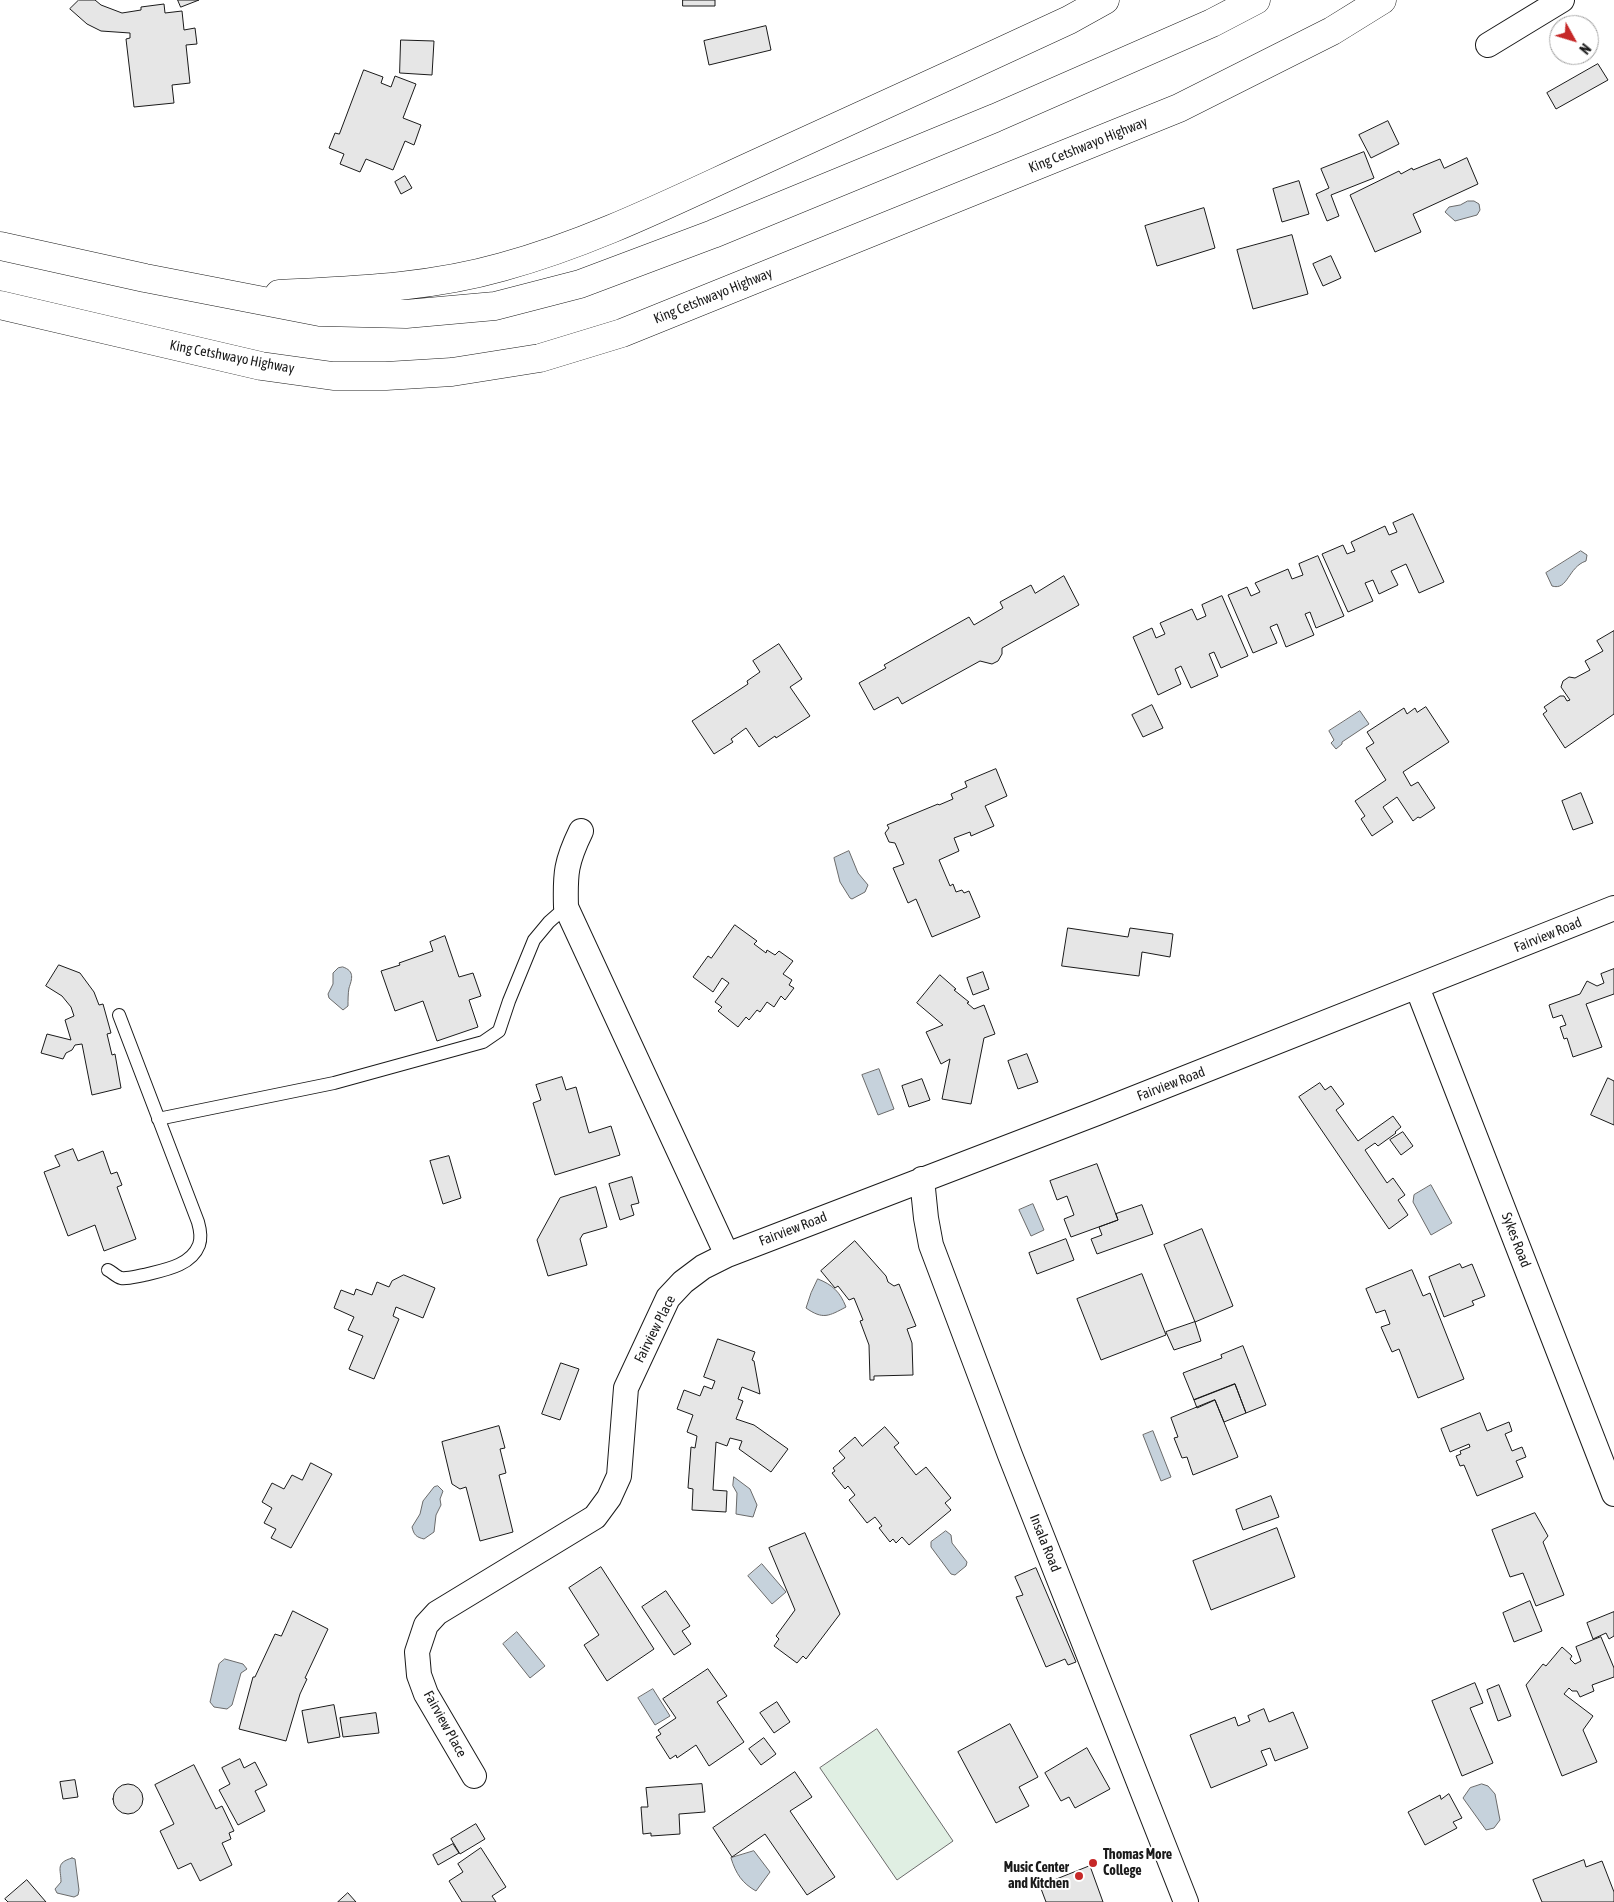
<!DOCTYPE html>
<html>
<head>
<meta charset="utf-8">
<style>
	body { margin:0 }
	#map { position:relative; width:1614px; height:1902px; overflow:hidden; background:#fff; font-family:"Asap Condensed",sans-serif }
	canvas { display:block }
	.north { position:absolute; left:1549px; top:15px; width:50px; height:50px; box-sizing:border-box; background:#fff; border:1px solid #a3a3a3; border-radius:50%; rotate:129deg; font-size:14px; font-weight:700; line-height:20px; text-align:center; color:#1a1a1a }
	.north::after { content:''; display:block; margin:auto; width:18px; height:22px; background:#c62828; clip-path:polygon(50% 0,100% 100%,50% 72%,0 100%) }
</style>
</head>
<body>
<div id="map">
<canvas width="1614" height="1902"></canvas>
<div class="north">N</div>
</div>
<script>
const c = document.querySelector('canvas').getContext('2d');
c.lineJoin = 'round';
function fillPath(path, color) { c.fillStyle = color; c.fill(path, 'evenodd'); }
function strokePath(path, color, width, dash) { c.strokeStyle = color; c.lineWidth = width; c.lineCap = dash ? 'butt' : 'round'; c.setLineDash(dash || []); c.stroke(path); }
function drawText(font, color, halo, rows, align = 'center') {
  c.font = font + ' "Asap Condensed",sans-serif'; c.lineWidth = 4; c.setLineDash([]); c.textBaseline = 'middle'; c.strokeStyle = halo; c.fillStyle = color; for (const [text, x, y, turn = 0] of rows) {
    c.save(); c.translate(x, y); c.rotate((+turn || 0) * Math.PI / 180); c.textAlign = isNaN(turn) ? turn : align; if (halo) c.strokeText(text, 0, 0); c.fillText(text, 0, 0); c.restore();
  }
}
const green = new Path2D(`
	M 877,1729 L 953,1841 L 897,1880 L 820,1768 Z`);
const water = new Path2D(`
	M 1468,201 L 1474,201 L 1479,204 L 1480,210 L 1477,215 L 1455,221 L 1445,212 L 1449,207 L 1460,205 Z
	M 1581,551 L 1587,555 L 1586,561 C 1568,567 1568,591 1552,586 L 1546,573 Z
	M 1360,711 L 1369,724 L 1342,742 L 1342,744 L 1336,749 L 1331,743 L 1334,740 L 1329,731 Z
	M 849,851 L 858,873 L 868,885 L 865,892 L 852,899 L 850,898 L 840,882 L 834,858 Z
	M 343,967 C 355,971 352,979 349,988 C 348,993 348,1001 348,1006 L 343,1010 L 329,998 L 328,994 L 333,984 L 333,973 L 338,968 Z
	M 879,1069 L 894,1109 L 878,1115 L 862,1075 Z
	M 1431,1185 L 1452,1223 L 1431,1235 L 1413,1202 L 1414,1195 Z
	M 1033,1204 L 1044,1230 L 1031,1236 L 1019,1210 Z
	M 818,1279 C 833,1285 840,1292 846,1307 C 829,1316 823,1320 806,1308 L 811,1293 Z
	M 1153,1431 L 1171,1477 L 1161,1481 L 1143,1435 Z
	M 734,1477 L 750,1489 L 757,1505 L 753,1517 L 736,1514 L 737,1493 L 733,1486 Z
	M 438,1486 L 443,1491 L 440,1499 L 441,1505 L 436,1515 L 434,1532 L 424,1539 C 416,1537 414,1535 412,1527 L 420,1514 L 423,1501 L 434,1487 Z
	M 946,1531 L 951,1535 L 952,1543 L 967,1562 L 966,1566 L 955,1575 L 951,1574 L 931,1547 L 931,1542 Z
	M 762,1564 L 786,1592 L 772,1604 L 748,1576 Z
	M 517,1632 L 545,1666 L 530,1678 L 503,1644 Z
	M 225,1659 L 243,1664 L 247,1669 L 241,1673 L 232,1705 L 227,1709 L 214,1707 L 210,1702 L 219,1664 Z
	M 653,1689 L 670,1716 L 655,1725 L 638,1698 Z
	M 1482,1784 L 1488,1786 L 1495,1794 L 1500,1820 L 1494,1828 L 1486,1830 L 1463,1798 L 1470,1788 Z
	M 754,1851 L 770,1872 L 756,1891 C 742,1883 736,1874 731,1858 Z
	M 72,1858 L 75,1859 L 79,1890 L 78,1895 L 74,1897 L 57,1893 L 55,1889 L 61,1882 C 61,1869 55,1863 72,1858 Z`);
const building = new Path2D(`
	M 79,0 L 95,0 L 101,5 L 122,13 L 141,10 L 141,7 L 164,4 L 165,13 L 182,11 L 184,30 L 195,28 L 197,44 L 186,45 L 190,83 L 172,85 L 174,103 L 134,107 L 126,39 L 130,38 L 130,33 L 101,31 L 87,24 L 70,9 Z
	M 178,0 L 199,0 L 181,7 Z
	M 683,0 L 715,0 L 715,6 L 683,6 Z
	M 766,26 L 771,50 L 709,65 L 704,41 Z
	M 401,40 L 434,41 L 432,75 L 400,73 Z
	M 1598,64 L 1608,80 L 1556,109 L 1547,93 Z
	M 364,70 L 383,77 L 381,83 L 391,87 L 395,76 L 416,84 L 403,118 L 421,125 L 414,145 L 405,141 L 393,170 L 366,159 L 360,172 L 340,164 L 344,154 L 329,148 L 335,133 L 339,134 Z
	M 1388,121 L 1399,144 L 1371,158 L 1359,135 Z
	M 1364,152 L 1374,178 L 1331,195 L 1339,216 L 1327,221 L 1316,194 L 1329,188 L 1321,169 Z
	M 1467,158 L 1478,184 L 1413,214 L 1421,232 L 1375,252 L 1350,195 L 1399,171 L 1401,174 L 1412,168 L 1413,170 L 1440,159 L 1444,168 Z
	M 405,176 L 412,188 L 401,194 L 395,182 Z
	M 1299,181 L 1309,214 L 1282,222 L 1273,189 Z
	M 1204,208 L 1215,248 L 1157,266 L 1145,226 Z
	M 1292,235 L 1308,294 L 1253,309 L 1237,250 Z
	M 1331,256 L 1341,278 L 1323,286 L 1313,264 Z
	M 1413,514 L 1444,582 L 1419,593 L 1406,564 L 1391,571 L 1398,585 L 1379,594 L 1373,580 L 1365,583 L 1373,601 L 1348,612 L 1322,554 L 1343,545 L 1347,554 L 1355,551 L 1351,542 L 1385,526 L 1389,535 L 1397,532 L 1393,523 Z
	M 1318,556 L 1344,616 L 1316,628 L 1310,612 L 1305,614 L 1314,635 L 1286,647 L 1277,624 L 1270,627 L 1277,643 L 1253,653 L 1228,595 L 1247,587 L 1251,596 L 1260,592 L 1255,583 L 1288,569 L 1292,579 L 1303,575 L 1299,564 Z
	M 1064,576 L 1079,605 L 1002,648 L 1002,654 L 998,661 L 992,664 L 980,661 L 902,704 L 898,697 L 874,710 L 859,683 L 886,668 L 884,665 L 969,617 L 974,625 L 1003,608 L 1000,602 L 1031,585 L 1035,593 Z
	M 1222,596 L 1248,656 L 1221,668 L 1214,652 L 1209,654 L 1218,676 L 1191,688 L 1181,666 L 1175,669 L 1181,684 L 1158,695 L 1133,637 L 1152,628 L 1156,638 L 1165,634 L 1160,623 L 1192,609 L 1197,620 L 1206,616 L 1202,605 Z
	M 1614,631 L 1614,714 L 1565,748 L 1543,714 L 1547,711 L 1544,707 L 1560,696 L 1564,696 L 1567,701 L 1570,700 L 1561,687 L 1563,681 L 1569,677 L 1575,678 L 1590,670 L 1585,661 L 1603,651 L 1597,641 Z
	M 779,644 L 802,679 L 790,687 L 810,716 L 776,738 L 775,736 L 759,747 L 746,728 L 731,739 L 733,742 L 714,754 L 692,721 L 748,684 L 747,681 L 760,672 L 753,661 Z
	M 1152,705 L 1163,728 L 1143,737 L 1132,715 Z
	M 1426,707 L 1449,742 L 1403,772 L 1411,786 L 1418,782 L 1435,808 L 1420,818 L 1418,817 L 1413,821 L 1397,797 L 1383,807 L 1393,822 L 1372,836 L 1361,819 L 1365,816 L 1355,801 L 1386,780 L 1366,748 L 1374,743 L 1367,732 L 1404,708 L 1407,714 L 1415,708 L 1417,712 Z
	M 996,769 L 1007,796 L 985,806 L 994,826 L 971,836 L 970,832 L 954,838 L 959,851 L 939,860 L 950,886 L 953,884 L 956,892 L 962,890 L 964,893 L 969,891 L 980,917 L 932,937 L 916,899 L 908,903 L 893,868 L 904,864 L 895,843 L 889,842 L 885,833 L 889,828 L 887,825 L 938,804 L 939,805 L 953,799 L 951,794 L 967,787 L 965,782 Z
	M 1581,793 L 1593,823 L 1573,830 L 1562,801 Z
	M 735,925 L 757,941 L 754,944 L 766,953 L 767,950 L 775,955 L 779,951 L 793,961 L 783,974 L 792,980 L 789,985 L 794,988 L 785,1000 L 781,996 L 774,1007 L 767,1002 L 760,1012 L 757,1010 L 749,1020 L 746,1017 L 738,1027 L 718,1011 L 722,1007 L 715,1002 L 729,983 L 722,978 L 713,992 L 693,977 L 708,956 L 711,958 Z
	M 1068,928 L 1128,937 L 1130,928 L 1173,934 L 1170,957 L 1142,952 L 1139,976 L 1062,966 Z
	M 445,936 L 459,977 L 473,973 L 481,996 L 469,1000 L 478,1027 L 437,1041 L 423,1001 L 395,1011 L 381,971 L 400,965 L 399,963 L 433,951 L 430,942 Z
	M 59,965 L 80,973 L 94,992 L 99,1005 L 103,1004 L 111,1033 L 107,1034 L 112,1055 L 115,1054 L 121,1088 L 92,1095 L 82,1044 L 75,1045 L 72,1050 L 66,1053 L 63,1059 L 41,1053 L 47,1034 L 71,1040 L 65,1020 L 74,1016 L 71,1007 L 62,996 L 46,986 Z
	M 1614,969 L 1614,994 L 1586,1004 L 1602,1047 L 1573,1057 L 1567,1038 L 1564,1039 L 1560,1027 L 1566,1025 L 1562,1015 L 1553,1018 L 1549,1005 L 1580,994 L 1587,981 L 1597,986 L 1604,983 L 1601,974 Z
	M 983,972 L 989,989 L 973,995 L 967,978 Z
	M 940,975 L 956,989 L 954,990 L 969,1002 L 967,1003 L 974,1009 L 984,1005 L 995,1034 L 984,1038 L 971,1104 L 942,1099 L 950,1059 L 941,1064 L 926,1032 L 943,1025 L 917,1003 Z
	M 1027,1054 L 1038,1082 L 1018,1089 L 1008,1061 Z
	M 562,1077 L 566,1090 L 576,1087 L 589,1133 L 611,1126 L 620,1155 L 555,1175 L 533,1103 L 541,1100 L 536,1085 Z
	M 1608,1078 L 1614,1081 L 1614,1125 L 1591,1115 Z
	M 922,1079 L 930,1100 L 909,1107 L 902,1086 Z
	M 1320,1083 L 1325,1090 L 1331,1086 L 1344,1104 L 1336,1110 L 1358,1141 L 1393,1116 L 1401,1127 L 1395,1132 L 1396,1133 L 1378,1146 L 1375,1143 L 1365,1150 L 1387,1183 L 1393,1178 L 1405,1195 L 1398,1200 L 1408,1215 L 1389,1229 L 1299,1097 Z
	M 1403,1132 L 1413,1146 L 1401,1155 L 1390,1140 Z
	M 73,1149 L 78,1161 L 103,1151 L 111,1174 L 117,1172 L 122,1185 L 117,1187 L 136,1239 L 104,1251 L 95,1225 L 68,1236 L 44,1172 L 60,1166 L 55,1156 Z
	M 449,1156 L 461,1198 L 443,1204 L 430,1161 Z
	M 1097,1164 L 1118,1220 L 1071,1237 L 1064,1219 L 1074,1215 L 1067,1196 L 1057,1200 L 1050,1181 Z
	M 632,1177 L 639,1203 L 631,1205 L 634,1215 L 620,1220 L 609,1184 Z
	M 596,1187 L 607,1227 L 583,1234 L 580,1239 L 587,1265 L 548,1276 L 537,1240 L 560,1198 Z
	M 1142,1205 L 1153,1234 L 1097,1254 L 1091,1239 L 1102,1235 L 1099,1227 L 1118,1220 L 1116,1214 Z
	M 1202,1229 L 1233,1306 L 1195,1322 L 1164,1245 Z
	M 1066,1239 L 1074,1260 L 1037,1274 L 1029,1253 Z
	M 855,1241 L 886,1276 L 888,1282 L 894,1286 L 899,1284 L 916,1326 L 907,1329 L 912,1343 L 913,1375 L 874,1376 L 874,1380 L 870,1380 L 869,1345 L 860,1321 L 863,1320 L 854,1298 L 849,1300 L 838,1286 L 835,1288 L 821,1271 Z
	M 1460,1264 L 1462,1268 L 1472,1264 L 1485,1296 L 1472,1301 L 1474,1305 L 1444,1317 L 1429,1277 Z
	M 1412,1270 L 1423,1296 L 1430,1293 L 1464,1379 L 1418,1398 L 1399,1349 L 1392,1352 L 1381,1327 L 1390,1324 L 1385,1310 L 1376,1313 L 1366,1289 Z
	M 1142,1274 L 1166,1335 L 1101,1360 L 1077,1299 Z
	M 404,1275 L 435,1288 L 423,1318 L 396,1307 L 393,1316 L 399,1319 L 374,1379 L 349,1369 L 363,1336 L 348,1330 L 354,1317 L 334,1308 L 341,1290 L 354,1295 L 356,1289 L 372,1295 L 377,1282 L 389,1287 L 392,1281 Z
	M 1195,1322 L 1201,1341 L 1174,1350 L 1166,1332 Z
	M 718,1339 L 755,1352 L 752,1360 L 754,1361 L 760,1394 L 742,1387 L 738,1399 L 743,1401 L 736,1419 L 754,1425 L 788,1449 L 771,1472 L 739,1449 L 742,1441 L 730,1438 L 727,1446 L 716,1442 L 713,1490 L 727,1491 L 726,1512 L 692,1510 L 693,1489 L 688,1488 L 691,1447 L 695,1448 L 697,1436 L 687,1432 L 693,1415 L 677,1409 L 684,1390 L 700,1396 L 704,1386 L 712,1389 L 715,1381 L 704,1377 Z
	M 1243,1346 L 1266,1405 L 1246,1413 L 1235,1384 L 1194,1400 L 1183,1373 L 1222,1358 L 1221,1355 Z
	M 561,1363 L 579,1369 L 560,1420 L 542,1414 Z
	M 1235,1384 L 1246,1413 L 1224,1422 L 1215,1400 L 1197,1408 L 1194,1400 Z
	M 1215,1400 L 1238,1457 L 1193,1475 L 1187,1457 L 1182,1458 L 1174,1438 L 1178,1437 L 1171,1418 Z
	M 1480,1413 L 1487,1431 L 1509,1422 L 1512,1431 L 1505,1434 L 1512,1451 L 1522,1447 L 1526,1457 L 1516,1461 L 1523,1477 L 1477,1496 L 1464,1465 L 1460,1466 L 1456,1456 L 1461,1454 L 1460,1451 L 1470,1447 L 1469,1444 L 1450,1452 L 1441,1429 Z
	M 499,1426 L 505,1448 L 500,1449 L 506,1473 L 499,1475 L 513,1532 L 480,1541 L 466,1487 L 460,1489 L 452,1484 L 442,1442 Z
	M 885,1427 L 899,1443 L 894,1447 L 916,1475 L 926,1467 L 951,1498 L 945,1503 L 951,1510 L 909,1545 L 902,1537 L 896,1543 L 893,1539 L 890,1542 L 879,1528 L 882,1526 L 875,1517 L 867,1523 L 849,1500 L 855,1495 L 848,1486 L 845,1489 L 832,1473 L 835,1471 L 833,1468 L 845,1458 L 839,1451 L 855,1437 L 862,1446 Z
	M 311,1463 L 332,1474 L 291,1548 L 271,1538 L 276,1529 L 264,1523 L 272,1508 L 262,1502 L 272,1483 L 284,1489 L 292,1475 L 302,1480 Z
	M 1271,1496 L 1279,1517 L 1243,1530 L 1236,1510 Z
	M 1535,1513 L 1548,1536 L 1543,1542 L 1564,1595 L 1536,1606 L 1523,1573 L 1510,1577 L 1492,1530 Z
	M 1277,1528 L 1295,1577 L 1211,1610 L 1193,1561 Z
	M 805,1533 L 840,1614 L 806,1659 L 803,1656 L 797,1663 L 774,1646 L 779,1639 L 776,1636 L 795,1610 L 769,1548 Z
	M 601,1567 L 654,1649 L 607,1681 L 584,1645 L 599,1635 L 569,1588 Z
	M 1036,1568 L 1076,1662 L 1068,1665 L 1065,1659 L 1046,1667 L 1016,1597 L 1023,1595 L 1015,1577 Z
	M 666,1591 L 690,1626 L 682,1631 L 691,1644 L 674,1655 L 642,1607 Z
	M 1530,1601 L 1542,1631 L 1514,1642 L 1503,1613 Z
	M 293,1611 L 328,1629 L 305,1678 L 307,1679 L 300,1694 L 286,1741 L 239,1729 L 253,1677 L 255,1677 L 275,1634 L 281,1636 Z
	M 1614,1612 L 1614,1636 L 1609,1639 L 1606,1633 L 1593,1639 L 1587,1623 Z
	M 1601,1637 L 1614,1668 L 1614,1677 L 1592,1685 L 1594,1691 L 1580,1697 L 1577,1691 L 1572,1691 L 1569,1688 L 1564,1694 L 1593,1716 L 1583,1730 L 1597,1762 L 1562,1776 L 1526,1685 L 1543,1664 L 1546,1666 L 1562,1647 L 1572,1656 L 1570,1659 L 1575,1664 L 1581,1661 L 1576,1647 Z
	M 708,1669 L 727,1696 L 717,1702 L 744,1742 L 709,1766 L 696,1745 L 677,1758 L 676,1755 L 670,1759 L 656,1737 L 661,1734 L 658,1730 L 676,1718 L 663,1699 Z
	M 1475,1683 L 1483,1703 L 1470,1708 L 1493,1763 L 1462,1776 L 1432,1701 Z
	M 1499,1685 L 1511,1716 L 1498,1721 L 1487,1690 Z
	M 777,1702 L 790,1722 L 774,1733 L 760,1713 Z
	M 334,1705 L 340,1737 L 308,1743 L 302,1711 Z
	M 1264,1709 L 1269,1722 L 1293,1712 L 1308,1748 L 1275,1761 L 1270,1748 L 1261,1751 L 1267,1765 L 1211,1788 L 1190,1735 L 1235,1717 L 1238,1726 L 1250,1721 L 1248,1716 Z
	M 376,1713 L 379,1733 L 343,1737 L 340,1718 Z
	M 1010,1724 L 1038,1777 L 1019,1787 L 1029,1806 L 996,1823 L 958,1752 Z
	M 764,1738 L 776,1754 L 761,1765 L 749,1749 Z
	M 1087,1748 L 1110,1789 L 1075,1808 L 1069,1797 L 1061,1801 L 1045,1773 Z
	M 240,1759 L 244,1768 L 255,1762 L 267,1785 L 255,1791 L 265,1811 L 238,1825 L 219,1790 L 230,1784 L 222,1768 Z
	M 194,1765 L 216,1809 L 222,1806 L 234,1831 L 229,1833 L 231,1839 L 222,1843 L 232,1865 L 200,1881 L 191,1863 L 178,1869 L 160,1831 L 174,1824 L 155,1785 Z
	M 795,1772 L 812,1797 L 790,1811 L 835,1877 L 807,1895 L 765,1834 L 732,1857 L 713,1828 Z
	M 75,1780 L 78,1797 L 63,1799 L 60,1782 Z
	M 702,1784 L 705,1812 L 679,1814 L 680,1834 L 651,1836 L 651,1833 L 643,1834 L 641,1807 L 648,1807 L 646,1788 Z
	M113 1799a15 15 0 1 1 30 0a15 15 0 1 1-30 0Z
	M 1449,1794 L 1462,1818 L 1453,1822 L 1457,1828 L 1425,1845 L 1408,1812 L 1440,1795 L 1441,1799 Z
	M 476,1824 L 485,1839 L 460,1854 L 451,1839 Z
	M 453,1844 L 459,1853 L 438,1865 L 433,1855 Z
	M 481,1848 L 506,1887 L 492,1896 L 496,1902 L 462,1902 L 449,1881 L 463,1872 L 458,1864 Z
	M 1584,1860 L 1586,1867 L 1602,1861 L 1614,1892 L 1614,1902 L 1542,1902 L 1533,1880 Z
	M 1090,1866 L 1103,1902 L 1046,1902 L 1040,1886 Z
	M 27,1880 L 46,1902 L 8,1902 L 5,1899 Z
	M 348,1893 L 356,1902 L 338,1902 Z`);
const lane = new Path2D(`
	M 158,1119 L 334,1083 L 483,1042 L 499,1031 L 509,1001 L 534,940 L 549,922 L 566,907
	M 108,1270 C 112,1272 117,1277 121,1278 C 128,1279 137,1276 144,1275 C 164,1270 191,1266 199,1245 C 202,1237 200,1229 198,1222 L 119,1015`);
const street = new Path2D(`
	M 1488,45 L 1562,0
	M 1417,987 L 1614,1494
	M 922,1179 L 926,1218 L 931,1245 L 1010,1455 L 1186,1902
	M 727,1255 L 1097,1113 L 1614,908
	M 474,1776 L 426,1694 L 419,1675 L 417,1652 L 426,1625 L 437,1613 L 595,1517 L 609,1498 L 619,1476 L 626,1388 L 668,1298 L 683,1282 L 703,1267 L 727,1255 L 566,907 C 565,873 566,862 581,831`);
const highway = new Path2D(`
	M 0,246 L 145,278 L 320,312 L 406,314 L 495,306 L 580,284 L 713,234 L 995,118 L 1212,23 L 1256,0
	M 279,294 C 356,290 428,288 502,267 C 590,243 670,203 753,165 C 858,117 964,69 1069,20 L 1105,0
	M 0,305 L 261,366 L 333,376 L 386,376 L 452,372 L 540,358 L 622,333 L 1179,108 L 1332,31 L 1382,0`);
const markers = [
	[1093,1863,5,"#c62828"],
	[1079,1876,5,"#c62828"]
];
const streetNames = [
	["King Cetshwayo Highway",1088,145,-22],
	["King Cetshwayo Highway",713,296,-22],
	["King Cetshwayo Highway",232,357,11],
	["Fairview Road",1548,935,-22],
	["Fairview Road",1171,1084,-21],
	["Fairview Road",793,1229,-21],
	["Sykes Road",1516,1240,69],
	["Fairview Place",655,1329,-63],
	["Insala Road",1045,1543,68],
	["Fairview Place",445,1724,61]
];
const poiNames = [
	["Thomas More",1103,1855],
	["College",1103,1871],
	["Music Center",1069,1868,"right"],
	["and Kitchen",1069,1884,"right"]
];
fillPath(green, '#e0efe3');
strokePath(green, '#6a6a6a', 1);
fillPath(water, '#c6d2dc');
strokePath(water, '#6a6a6a', 1);
fillPath(building, '#e6e6e6');
strokePath(building, '#1a1a1a', 1);
strokePath(lane, '#1a1a1a', 14);
strokePath(street, '#1a1a1a', 26);
strokePath(highway, '#1a1a1a', 29);
strokePath(lane, '#fff', 12);
strokePath(street, '#fff', 24);
strokePath(highway, '#fff', 28);
for (const [x, y, r, color] of markers) { const dot = new Path2D(); dot.arc(x, y, r, 0, 2 * Math.PI); c.fillStyle = color; c.fill(dot); strokePath(dot, '#fff', 2); }
drawText('14px', '#1a1a1a', '#fff', streetNames);
drawText('bold 14px', '#1a1a1a', '#fff', poiNames, 'left');
</script>
</body>
</html>
